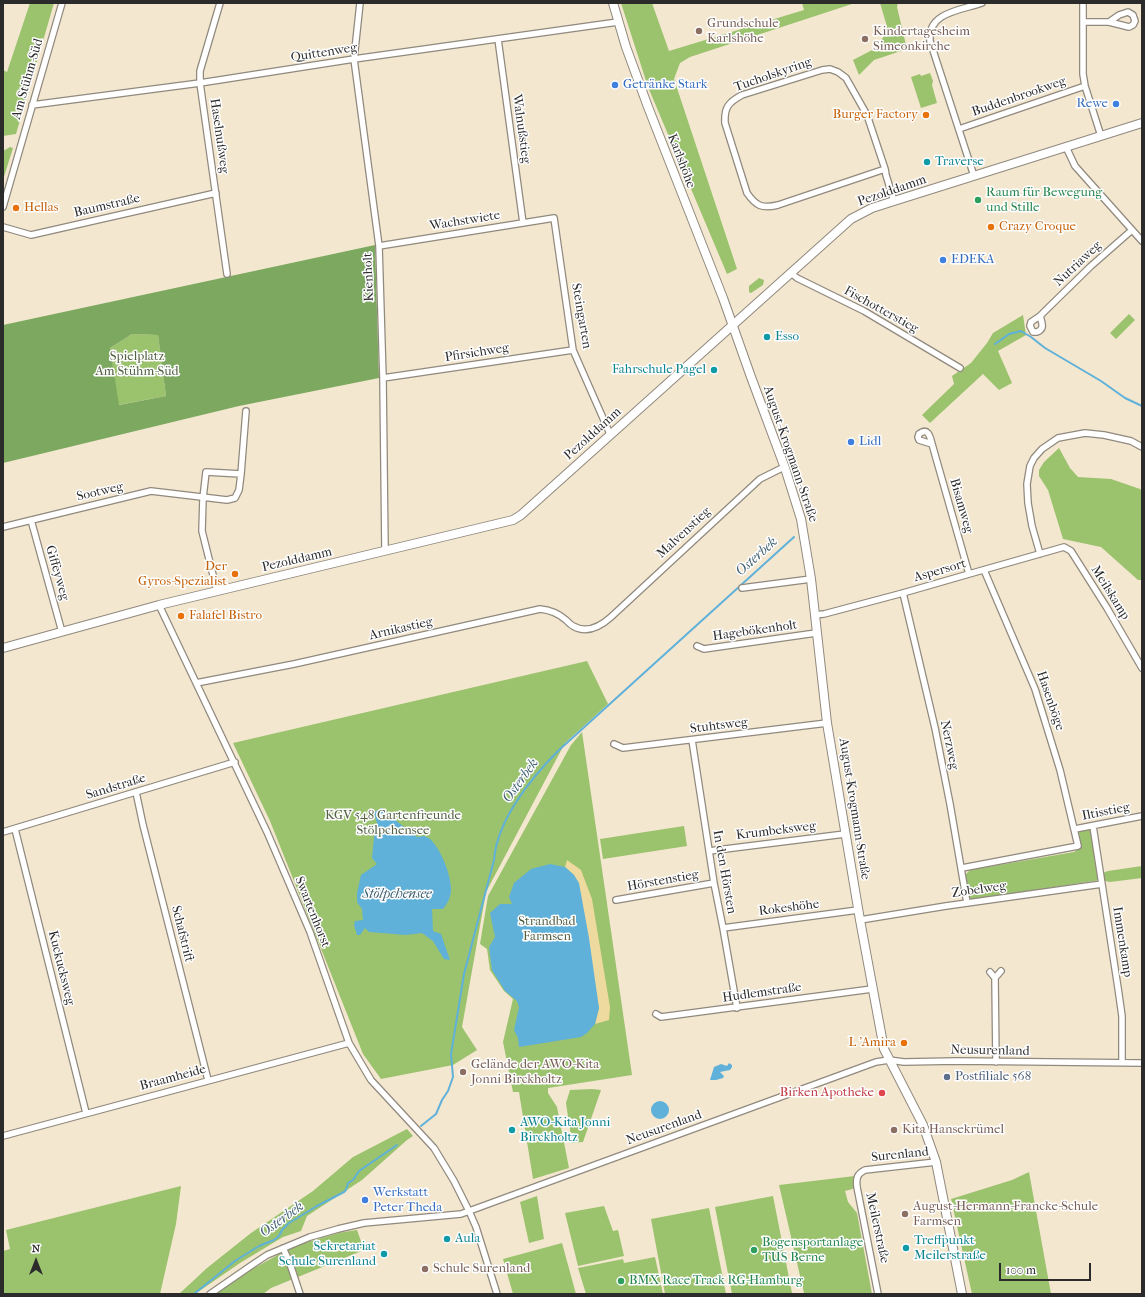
<!DOCTYPE html>
<html>
<head>
<meta charset="utf-8">
<style>
	body { margin:0 }
	#map { position:relative; width:1145px; height:1297px; overflow:hidden; background:#f4e7d0; font-family:"IM FELL French Canon",serif }
	canvas { display:block }
	.frame { position:absolute; inset:0; border:4px solid #2b2b2b; pointer-events:none }
	.north { position:absolute; left:16px; top:1241px; width:40px; height:40px; -webkit-text-stroke:3px #fff; paint-order:stroke; rotate:0deg; font-size:11px; font-weight:700; line-height:16px; text-align:center; color:#2b2b2b }
	.north::after { content:''; display:block; margin:auto; width:14px; height:18px; background:#2b2b2b; clip-path:polygon(50% 0,100% 100%,50% 72%,0 100%) }
	.scale { position:absolute; left:999px; top:1263px; width:92px; height:18px; box-sizing:border-box; border:2px solid #2b2b2b; border-top:0; padding-left:5px; font-size:12px; line-height:14px; white-space:nowrap; color:#2b2b2b; -webkit-text-stroke:3px #fff; paint-order:stroke }
</style>
</head>
<body>
<div id="map">
<canvas width="1145" height="1297"></canvas>
<div class="frame"></div>
<div class="north">N</div>
<div class="scale">100 m</div>
</div>
<script>
const c = document.querySelector('canvas').getContext('2d');
c.lineJoin = 'round';
function fillPath(path, color) { c.fillStyle = color; c.fill(path, 'evenodd'); }
function strokePath(path, color, width, dash) { c.strokeStyle = color; c.lineWidth = width; c.lineCap = dash ? 'butt' : 'round'; c.setLineDash(dash || []); c.stroke(path); }
function drawText(font, color, halo, rows, align = 'center') {
  c.font = font + ' "IM FELL French Canon",serif'; c.lineWidth = 3; c.setLineDash([]); c.textBaseline = 'middle'; c.strokeStyle = halo; c.fillStyle = color; for (const [text, x, y, turn = 0] of rows) {
    c.save(); c.translate(x, y); c.rotate((+turn || 0) * Math.PI / 180); c.textAlign = isNaN(turn) ? turn : align; if (halo) c.strokeText(text, 0, 0); c.fillText(text, 0, 0); c.restore();
  }
}
const green = new Path2D(`
	M 30,3 L 54,3 L 16,134 L 3,136 L 3,70 L 7,72 Z
	M 621,3 L 652,3 L 669,51 L 804,10 L 802,3 L 855,3 L 690,57 L 680,63 L 674,79 L 737,269 L 727,274 L 648,87 Z
	M 880,3 L 898,3 L 897,7 L 907,49 L 874,60 L 859,75 L 853,60 L 876,48 L 888,30 Z
	M 930,73 L 933,81 L 932,85 L 937,103 L 921,108 L 911,77 L 920,74 L 921,76 Z
	M 10,147 L 13,148 L 3,180 L 3,151 Z
	M 759,278 L 764,280 L 763,285 L 751,293 L 749,292 L 749,286 Z
	M 1129,314 L 1135,320 L 1116,339 L 1110,333 Z
	M 1023,315 L 1026,335 L 998,351 L 1012,383 L 999,390 L 983,374 L 930,423 L 922,415 L 954,384 L 952,376 L 971,363 L 987,343 L 993,333 Z
	M 132,334 L 158,335 L 166,396 L 118,405 L 110,348 Z
	M 1059,448 L 1070,468 L 1078,477 L 1111,479 L 1140,489 L 1142,491 L 1142,580 L 1138,580 L 1101,547 L 1063,539 L 1048,490 L 1039,476 L 1039,470 L 1044,462 Z
	M 587,661 L 608,704 L 565,743 L 486,892 L 462,1027 L 477,1050 L 453,1065 L 381,1079 L 363,1054 L 270,821 L 233,743 Z
	M 582,732 L 632,1075 L 548,1088 L 548,1093 L 557,1107 L 569,1168 L 533,1179 L 519,1092 L 513,1092 L 503,1042 L 513,999 L 504,991 L 490,970 L 487,949 L 480,944 L 488,896 L 571,745 Z
	M 684,826 L 687,846 L 603,859 L 600,839 Z
	M 1091,829 L 1100,874 L 1108,871 L 1142,866 L 1142,878 L 1110,882 L 1100,880 L 978,899 L 972,900 L 968,895 L 965,877 L 966,874 L 970,870 L 1074,852 L 1080,848 L 1079,831 Z
	M 592,1089 L 601,1090 L 583,1142 L 572,1143 L 566,1103 L 570,1090 Z
	M 407,1129 L 413,1136 L 407,1140 L 362,1180 L 307,1216 L 301,1231 L 283,1237 L 240,1263 L 195,1294 L 179,1294 L 207,1268 L 251,1233 L 313,1191 L 353,1157 Z
	M 1029,1172 L 1051,1294 L 972,1294 L 951,1199 L 1012,1180 Z
	M 855,1176 L 856,1188 L 845,1191 L 848,1202 L 857,1213 L 872,1294 L 800,1294 L 804,1293 L 779,1185 Z
	M 181,1186 L 176,1224 L 160,1294 L 3,1294 L 3,1251 L 10,1249 L 6,1230 Z
	M 537,1196 L 544,1239 L 529,1243 L 520,1202 Z
	M 773,1196 L 792,1293 L 732,1294 L 715,1207 Z
	M 604,1206 L 613,1231 L 618,1230 L 624,1256 L 578,1266 L 565,1213 Z
	M 709,1208 L 726,1294 L 665,1294 L 651,1219 Z
	M 357,1230 L 364,1250 L 271,1288 L 263,1294 L 216,1294 L 247,1272 L 294,1246 L 338,1233 Z
	M 562,1243 L 576,1294 L 513,1294 L 503,1259 Z
	M 655,1257 L 663,1294 L 586,1294 L 578,1268 L 623,1259 L 624,1263 Z`);
const forest = new Path2D(`
	M 375,245 L 379,378 L 239,406 L 3,463 L 3,325 ZM 132,334 L 158,335 L 166,396 L 119,405 L 110,348 Z`);
const sand = new Path2D(`
	M 567,860 L 581,870 L 592,899 L 610,1007 L 609,1020 L 595,1024 L 599,1008 L 574,875 L 565,867 Z`);
const water = new Path2D(`
	M 382,808 L 399,823 L 417,837 L 424,836 C 426,837 430,838 432,841 C 442,852 452,877 451,892 C 450,899 447,904 443,909 L 432,909 L 433,931 L 441,934 L 450,960 L 444,959 L 433,941 L 422,933 L 406,935 L 369,932 L 365,928 L 360,935 L 357,935 L 354,925 L 355,921 L 363,920 L 362,909 L 357,902 L 357,893 L 361,875 L 377,864 L 372,858 L 374,837 L 378,827 L 374,812 Z
	M 550,864 L 565,867 L 574,875 L 579,883 L 589,938 L 599,1008 L 595,1024 L 587,1033 L 581,1037 L 519,1047 L 518,1038 L 514,1030 L 519,1007 L 517,1001 L 505,991 L 492,970 L 489,947 L 495,937 L 490,913 L 500,904 L 512,904 L 509,897 L 514,883 L 531,869 Z
	M 729,1063 L 732,1065 L 732,1067 L 730,1070 L 720,1072 L 724,1076 L 723,1078 L 716,1080 L 710,1080 L 714,1067 L 721,1064 L 727,1066 Z
	M651 1110a9 9 0 1 1 18 0a9 9 0 1 1-18 0Z`);
const stream = new Path2D(`
	M 995,344 L 1009,334 L 1021,331 L 1031,337 L 1045,348 L 1101,381 L 1125,398 L 1142,406
	M 421,1126 L 436,1114 L 442,1100 L 448,1091 L 453,1077 L 451,1054 L 464,974 L 494,860 C 497,820 531,778 559,750 L 794,537
	M 194,1294 L 235,1261 L 259,1246 L 274,1240 L 279,1236 L 282,1230 L 289,1223 L 317,1206 L 344,1192 L 346,1190 L 348,1183 L 353,1180 L 359,1171 L 397,1145`);
const street = new Path2D(`
	M 220,3 L 200,71 L 200,83 L 227,274
	M 360,3 L 354,59 L 379,246 L 383,378 L 385,551
	M 1083,3 L 1083,74 L 1085,86 L 1101,136
	M 1083,22 L 1109,22 L 1129,27 L 1133,25 L 1135,21 L 1133,15 L 1128,12 L 1119,15 L 1109,22
	M 498,39 L 523,223
	M 32,105 L 200,83 L 354,59 L 618,22
	M 959,129 L 1085,86
	M 1066,147 L 1075,166 L 1142,241
	M 885,169 L 778,205 C 762,209 756,206 747,193 L 725,123 C 724,107 729,102 742,95 L 822,70 L 830,69 L 838,72 L 846,78 L 867,115 L 885,169 L 886,175 L 894,201
	M 974,176 L 930,41 C 927,12 962,10 982,3
	M 3,207 L 62,3
	M 3,227 L 31,235 L 216,193
	M 379,246 L 554,218 L 573,350 L 610,434
	M 791,273 L 797,278 L 864,311 L 960,368
	M 1040,316 C 1042,323 1045,329 1037,332 L 1033,332 L 1030,326 L 1031,322 L 1040,316 L 1047,309 L 1091,266 L 1132,230
	M 383,378 L 573,350
	M 932,444 L 919,440 L 918,437 L 919,434 C 928,427 930,436 932,444 L 969,574
	M 241,474 L 246,411
	M 31,520 L 62,632
	M 3,527 L 151,491 L 227,500 L 235,498 L 239,490 L 241,474 L 206,472 L 203,498 L 202,531 L 217,591
	M 1040,554 L 1032,526 L 1028,503 L 1027,484 L 1030,466 L 1034,458 L 1042,449 L 1058,438 L 1085,433 L 1104,435 L 1131,441 L 1142,447
	M 742,588 L 811,579
	M 903,593 L 935,728 L 950,804 L 967,903
	M 159,605 L 267,832 L 310,932 L 349,1043 L 371,1080 L 434,1148 L 454,1181 L 469,1211 L 476,1227 L 497,1294
	M 814,615 L 824,614 L 903,593 L 969,574 L 1064,547 L 1071,551 L 1107,608 L 1142,668
	M 697,646 L 704,649 L 816,633
	M 196,683 L 294,664 L 540,609 C 551,610 558,613 566,620 C 568,622 571,625 573,626 C 587,634 601,626 611,617 L 760,479 L 784,467
	M 692,740 L 714,883 L 723,928 L 737,1008
	M 614,744 L 623,748 L 827,723
	M 136,792 L 143,825 L 208,1080
	M 1093,826 L 1118,988 L 1122,1016 L 1122,1062
	M 15,829 L 86,1113
	M 1075,829 L 1142,816
	M 3,832 L 235,762
	M 709,851 L 845,834
	M 962,868 L 1078,846 L 1060,770 L 1035,689 L 984,570
	M 616,900 L 714,883
	M 860,920 L 946,906 L 1102,884
	M 723,928 L 858,910
	M 990,972 L 995,978
	M 656,1014 L 661,1017 L 872,989
	M 996,1062 L 995,978 L 1001,971
	M 3,1136 L 349,1043
	M 283,1248 L 289,1261 L 300,1294
	M 210,1294 L 252,1265 L 267,1255 L 310,1237 L 338,1229 L 364,1223 L 461,1214 L 876,1062 L 889,1060 L 904,1062 L 957,1061 L 1142,1063
	M 878,1294 L 857,1187 C 856,1178 857,1174 865,1170 L 936,1162`);
const secondary = new Path2D(`
	M 613,3 L 626,47 L 648,107 L 723,298 L 751,377 L 785,468 L 801,519 L 811,579 L 827,723 L 860,920 L 884,1049 L 923,1125 L 936,1162 L 962,1294
	M 3,648 L 159,605 L 513,520 L 521,515 L 851,219 L 872,208 L 894,201 L 1142,123`);
const markers = [
	[699,31,4,"#8d6e63"],
	[865,39,4,"#8d6e63"],
	[615,85,4,"#3f7fe0"],
	[1116,104,4,"#3f7fe0"],
	[926,115,4,"#e8710a"],
	[927,162,4,"#0f9aa8"],
	[978,200,4,"#2e9e5b"],
	[16,208,4,"#e8710a"],
	[991,227,4,"#e8710a"],
	[943,260,4,"#3f7fe0"],
	[767,337,4,"#0f9aa8"],
	[714,370,4,"#0f9aa8"],
	[851,442,4,"#3f7fe0"],
	[235,574,4,"#e8710a"],
	[181,616,4,"#e8710a"],
	[904,1043,4,"#e8710a"],
	[463,1072,4,"#8d6e63"],
	[947,1077,4,"#5c6f8a"],
	[882,1093,4,"#e0444e"],
	[512,1130,4,"#0f9aa8"],
	[894,1130,4,"#8d6e63"],
	[365,1200,4,"#3f7fe0"],
	[905,1214,4,"#8d6e63"],
	[447,1239,4,"#0f9aa8"],
	[906,1248,4,"#0f9aa8"],
	[754,1250,4,"#2e9e5b"],
	[384,1254,4,"#0f9aa8"],
	[425,1269,4,"#8d6e63"],
	[621,1281,4,"#2e9e5b"]
];
const educationNames = [
	["Grundschule",707,24],
	["Karlshöhe",707,39],
	["Kindertagesheim",873,32],
	["Simeonkirche",873,47],
	["Gelände der AWO-Kita",471,1065],
	["Jonni Birckholtz",471,1080],
	["Kita Hansekrümel",902,1130],
	["August-Hermann-Francke-Schule",913,1207],
	["Farmsen",913,1222],
	["Schule Surenland",433,1269]
];
const streetNames = [
	["Quittenweg",324,53,-9],
	["Tucholskyring",773,75,-19],
	["Am Stühm-Süd",28,79,-74],
	["Buddenbrookweg",1019,97,-19],
	["Walnußstieg",521,129,82],
	["Haselnußweg",219,136,82],
	["Karlshöhe",681,161,69],
	["Pezolddamm",892,191,-19],
	["Baumstraße",107,206,-13],
	["Wachstwiete",465,221,-9],
	["Nutriaweg",1078,264,-43],
	["Kienholt",369,277,-92],
	["Fischotterstieg",881,310,29],
	["Steingarten",581,316,80],
	["Pfirsichweg",477,353,-9],
	["Pezolddamm",593,434,-42],
	["August-Krogmann-Straße",790,454,71],
	["Sootweg",100,492,-13],
	["Bisamweg",961,506,74],
	["Malvenstieg",684,533,-43],
	["Pezolddamm",297,560,-13],
	["Aspersort",940,571,-16],
	["Giffeyweg",57,573,74],
	["Meilskamp",1110,593,58],
	["Arnikastieg",401,629,-13],
	["Hagebökenholt",755,631,-8],
	["Hasenböge",1050,701,71],
	["Stuhtsweg",719,726,-7],
	["Nerzweg",949,745,78],
	["Sandstraße",116,787,-17],
	["August-Krogmann-Straße",854,809,81],
	["Iltisstieg",1106,812,-11],
	["Krumbeksweg",776,831,-7],
	["In den Hörsten",724,872,80],
	["Hörstenstieg",663,881,-10],
	["Zobelweg",979,890,-8],
	["Rokeshöhe",789,908,-7],
	["Swartenhorst",312,912,68],
	["Schafstrift",182,934,76],
	["Immenkamp",1122,942,81],
	["Kuckucksweg",61,968,76],
	["Hudlemstraße",762,993,-8],
	["Neusurenland",990,1051,1],
	["Braamheide",173,1078,-15],
	["Neusurenland",664,1128,-20],
	["Surenland",900,1155,-6],
	["Meilerstraße",877,1228,78]
];
const shopNames = [
	["Getränke Stark",623,85],
	["Rewe",1108,104,"right"],
	["EDEKA",951,260],
	["Lidl",859,442],
	["Werkstatt",373,1193],
	["Peter Theda",373,1208]
];
const foodNames = [
	["Burger Factory",918,115],
	["Hellas",24,208,"left"],
	["Crazy Croque",999,227,"left"],
	["Der",227,567],
	["Gyros-Spezialist",227,582],
	["Falafel Bistro",189,616,"left"],
	["L 'Amira",896,1043]
];
const cultureNames = [
	["Traverse",935,162],
	["Esso",775,337],
	["Fahrschule Pagel",706,370,"right"],
	["AWO-Kita Jonni",520,1123],
	["Birckholtz",520,1138],
	["Aula",455,1239],
	["Treffpunkt",914,1241],
	["Meilerstraße",914,1256],
	["Sekretariat",376,1247,"right"],
	["Schule Surenland",376,1262,"right"]
];
const leisureNames = [
	["Raum für Bewegung",986,193],
	["und Stille",986,208],
	["Bogensportanlage",762,1243],
	["TUS Berne",762,1258],
	["BMX Race Track RG-Hamburg",629,1281]
];
const parkNames = [
	["Spielplatz",137,357],
	["Am Stühm-Süd",137,372],
	["KGV 548 Gartenfreunde",393,816],
	["Stölpchensee",393,831],
	["Strandbad",547,922],
	["Farmsen",547,937]
];
const serviceNames = [
	["Postfiliale 568",955,1077]
];
const healthNames = [
	["Birken Apotheke",874,1093]
];
const waterNames = [
	["Osterbek",757,557,-42],
	["Osterbek",521,781,-54],
	["Stölpchensee",397,895],
	["Osterbek",282,1220,-36]
];
fillPath(green, '#9bc26d');
fillPath(forest, '#7ca860');
fillPath(sand, '#eeda9e');
fillPath(water, '#5fb1da');
strokePath(stream, '#5fb1da', 2);
strokePath(street, '#90897e', 8);
strokePath(secondary, '#90897e', 10);
strokePath(street, '#fff', 5.5);
strokePath(secondary, '#fff', 8);
for (const [x, y, r, color] of markers) { const dot = new Path2D(); dot.arc(x, y, r, 0, 2 * Math.PI); c.fillStyle = color; c.fill(dot); strokePath(dot, '#fff', 1.5); }
drawText('13px', '#785e54', '#fff', educationNames, 'left');
drawText('13px', '#2b2b2b', '#fff', streetNames);
drawText('13px', '#366cbe', '#fff', shopNames, 'left');
drawText('13px', '#c56008', '#fff', foodNames, 'right');
drawText('13px', '#0d838f', '#fff', cultureNames, 'left');
drawText('13px', '#27864d', '#fff', leisureNames, 'left');
drawText('13px', '#526042', '#fff', parkNames);
drawText('13px', '#4e5e75', '#fff', serviceNames, 'left');
drawText('13px', '#be3a42', '#fff', healthNames, 'right');
drawText('italic 14px', '#406171', '#fff', waterNames);
</script>
</body>
</html>
